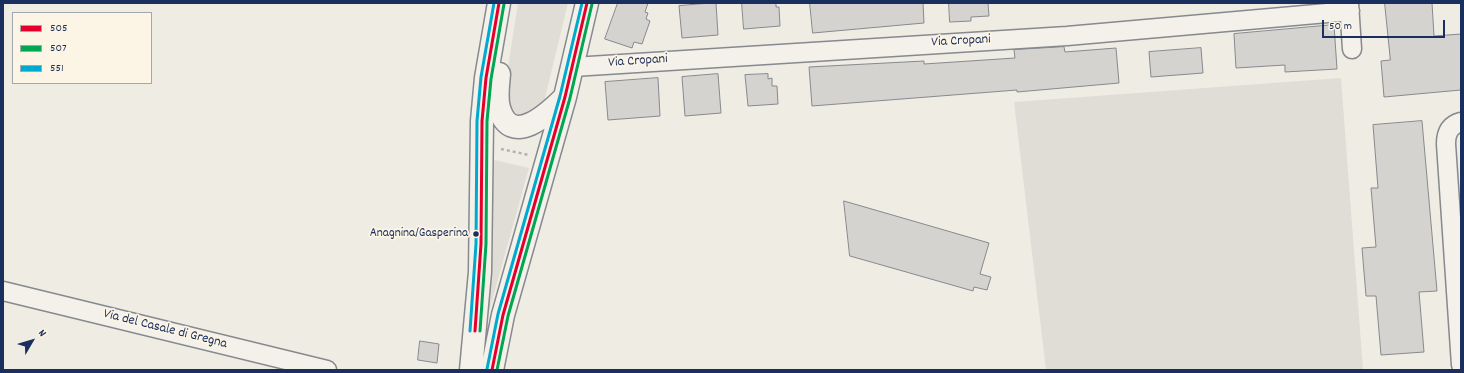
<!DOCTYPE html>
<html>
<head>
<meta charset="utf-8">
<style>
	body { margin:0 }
	#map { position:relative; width:1464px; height:373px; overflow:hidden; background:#efece4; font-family:Dekko,sans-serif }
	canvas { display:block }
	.frame { position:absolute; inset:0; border:4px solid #1b2f5e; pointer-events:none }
	.legend { position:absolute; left:12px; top:12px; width:140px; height:72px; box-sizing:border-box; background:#fcf5e5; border:1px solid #a2a6af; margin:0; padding:5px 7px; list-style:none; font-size:12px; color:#1b2f5e }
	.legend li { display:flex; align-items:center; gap:8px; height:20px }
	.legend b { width:20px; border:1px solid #a2a6af }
	.north { position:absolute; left:12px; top:321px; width:40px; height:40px; -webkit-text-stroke:3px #fcf5e5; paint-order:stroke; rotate:52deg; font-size:11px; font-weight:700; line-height:16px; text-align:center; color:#1b2f5e }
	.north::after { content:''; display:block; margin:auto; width:14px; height:18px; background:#1b2f5e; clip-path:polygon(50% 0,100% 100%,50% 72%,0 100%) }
	.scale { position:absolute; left:1322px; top:20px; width:123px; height:18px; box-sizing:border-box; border:2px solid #1b2f5e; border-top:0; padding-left:5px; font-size:12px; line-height:14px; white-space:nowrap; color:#1b2f5e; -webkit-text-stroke:3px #fcf5e5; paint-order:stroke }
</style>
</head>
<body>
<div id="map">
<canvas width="1464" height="373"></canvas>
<div class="frame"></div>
<ul class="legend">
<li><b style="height:5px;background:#e4002b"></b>505</li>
<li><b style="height:5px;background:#00a651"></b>507</li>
<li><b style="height:5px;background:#00a9ce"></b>551</li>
</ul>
<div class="north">N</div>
<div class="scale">50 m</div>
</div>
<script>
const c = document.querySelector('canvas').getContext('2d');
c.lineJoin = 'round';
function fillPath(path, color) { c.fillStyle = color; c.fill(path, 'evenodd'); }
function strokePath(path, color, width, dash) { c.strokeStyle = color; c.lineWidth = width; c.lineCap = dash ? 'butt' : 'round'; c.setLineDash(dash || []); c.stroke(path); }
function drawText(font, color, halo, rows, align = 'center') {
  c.font = font + ' Dekko,sans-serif'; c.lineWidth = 3.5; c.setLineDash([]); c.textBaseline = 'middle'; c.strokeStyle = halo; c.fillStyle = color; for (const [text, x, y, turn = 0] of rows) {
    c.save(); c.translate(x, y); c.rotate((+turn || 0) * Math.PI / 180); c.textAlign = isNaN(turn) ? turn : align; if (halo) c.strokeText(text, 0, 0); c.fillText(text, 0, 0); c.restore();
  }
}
const green = new Path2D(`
	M 518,3 L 568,3 L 545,98 C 538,110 528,112 515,116 L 507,105 L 508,67 Z
	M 1341,78 L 1363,370 L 1046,370 L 1014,102 Z
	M 490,159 L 529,168 L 483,333 Z`);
const building = new Path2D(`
	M 618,3 L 648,3 L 645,12 L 648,13 L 646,19 L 650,21 L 642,44 L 634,42 L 632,48 L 605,39 Z
	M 716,3 L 718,35 L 682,38 L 679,6 Z
	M 742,3 L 776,3 L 776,7 L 779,7 L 780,26 L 744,29 Z
	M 810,3 L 923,3 L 924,23 L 813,33 Z
	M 949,3 L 988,3 L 989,16 L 971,17 L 971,21 L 950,22 Z
	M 1385,3 L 1432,3 L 1434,36 L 1461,34 L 1461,90 L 1384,97 L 1381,61 L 1390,60 Z
	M 1334,25 L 1337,69 L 1285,72 L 1285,65 L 1236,68 L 1234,34 Z
	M 1064,47 L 1065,52 L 1116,48 L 1119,83 L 1017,92 L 1017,90 L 812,106 L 809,67 L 924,61 L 924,64 L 1015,58 L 1014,50 Z
	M 1201,48 L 1203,73 L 1151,77 L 1149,52 Z
	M 718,74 L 721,113 L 685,116 L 682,77 Z
	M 768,74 L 768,79 L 772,78 L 772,86 L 777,86 L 778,104 L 748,106 L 745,75 Z
	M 658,78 L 660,116 L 608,120 L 605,82 Z
	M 1422,121 L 1437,291 L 1419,292 L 1424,352 L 1381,355 L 1376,296 L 1366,296 L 1362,248 L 1376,247 L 1371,188 L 1378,188 L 1373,125 Z
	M 844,201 L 989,243 L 980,274 L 991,277 L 987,290 L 974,287 L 973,291 L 850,256 Z
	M 420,341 L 439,344 L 437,363 L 418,360 Z`);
const path = new Path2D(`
	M 501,149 L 529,155`);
const street = new Path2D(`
	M 1349,3 L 1352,49
	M 573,67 L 1067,36 L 1350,11
	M 1461,122 C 1450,125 1446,133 1446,144 L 1461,365
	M 3,291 L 327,370`);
const secondary = new Path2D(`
	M 499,74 C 498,85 496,98 499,108 C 511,149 549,113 564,98
	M 471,370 L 480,272 L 482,121 L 486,78 L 499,3
	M 492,370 L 503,315 L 565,97 L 587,3`);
const bus1 = new Path2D(`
	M 475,331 L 481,244 L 482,121 L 486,78 L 499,3
	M 492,370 L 503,315 L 565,97 L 587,3`);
const bus2 = new Path2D(`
	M 480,331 L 486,244 L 487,121 L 491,79 L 504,4
	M 497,370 L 508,316 L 570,98 L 592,4`);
const bus3 = new Path2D(`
	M 470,331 L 476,244 L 477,121 L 481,77 L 494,3
	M 487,369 L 498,314 L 560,96 L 582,3`);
const markers = [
	[476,234,3.5,"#1b2f5e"]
];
const busNames = [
	["Anagnina/Gasperina",468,234]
];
const streetNames = [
	["Via Cropani",961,42,-3],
	["Via Cropani",638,62,-4],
	["Via del Casale di Gregna",165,330,14]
];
fillPath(green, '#e0ddd7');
fillPath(building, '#d5d3d0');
strokePath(building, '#86898e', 1);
strokePath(street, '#86898e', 21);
strokePath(secondary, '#86898e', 25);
strokePath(path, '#b1b2b4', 2.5, [3, 3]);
strokePath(street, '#f4f1eb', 18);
strokePath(secondary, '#f4f1eb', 22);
strokePath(bus1, '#e4002b', 3);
strokePath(bus2, '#00a651', 3);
strokePath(bus3, '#00a9ce', 3);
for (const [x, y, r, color] of markers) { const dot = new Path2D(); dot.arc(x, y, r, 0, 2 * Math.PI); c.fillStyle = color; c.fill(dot); strokePath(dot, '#fcf5e5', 1.5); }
drawText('13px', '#1b2f5e', '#fcf5e5', busNames, 'right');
drawText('14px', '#1b2f5e', '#fcf5e5', streetNames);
</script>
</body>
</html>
